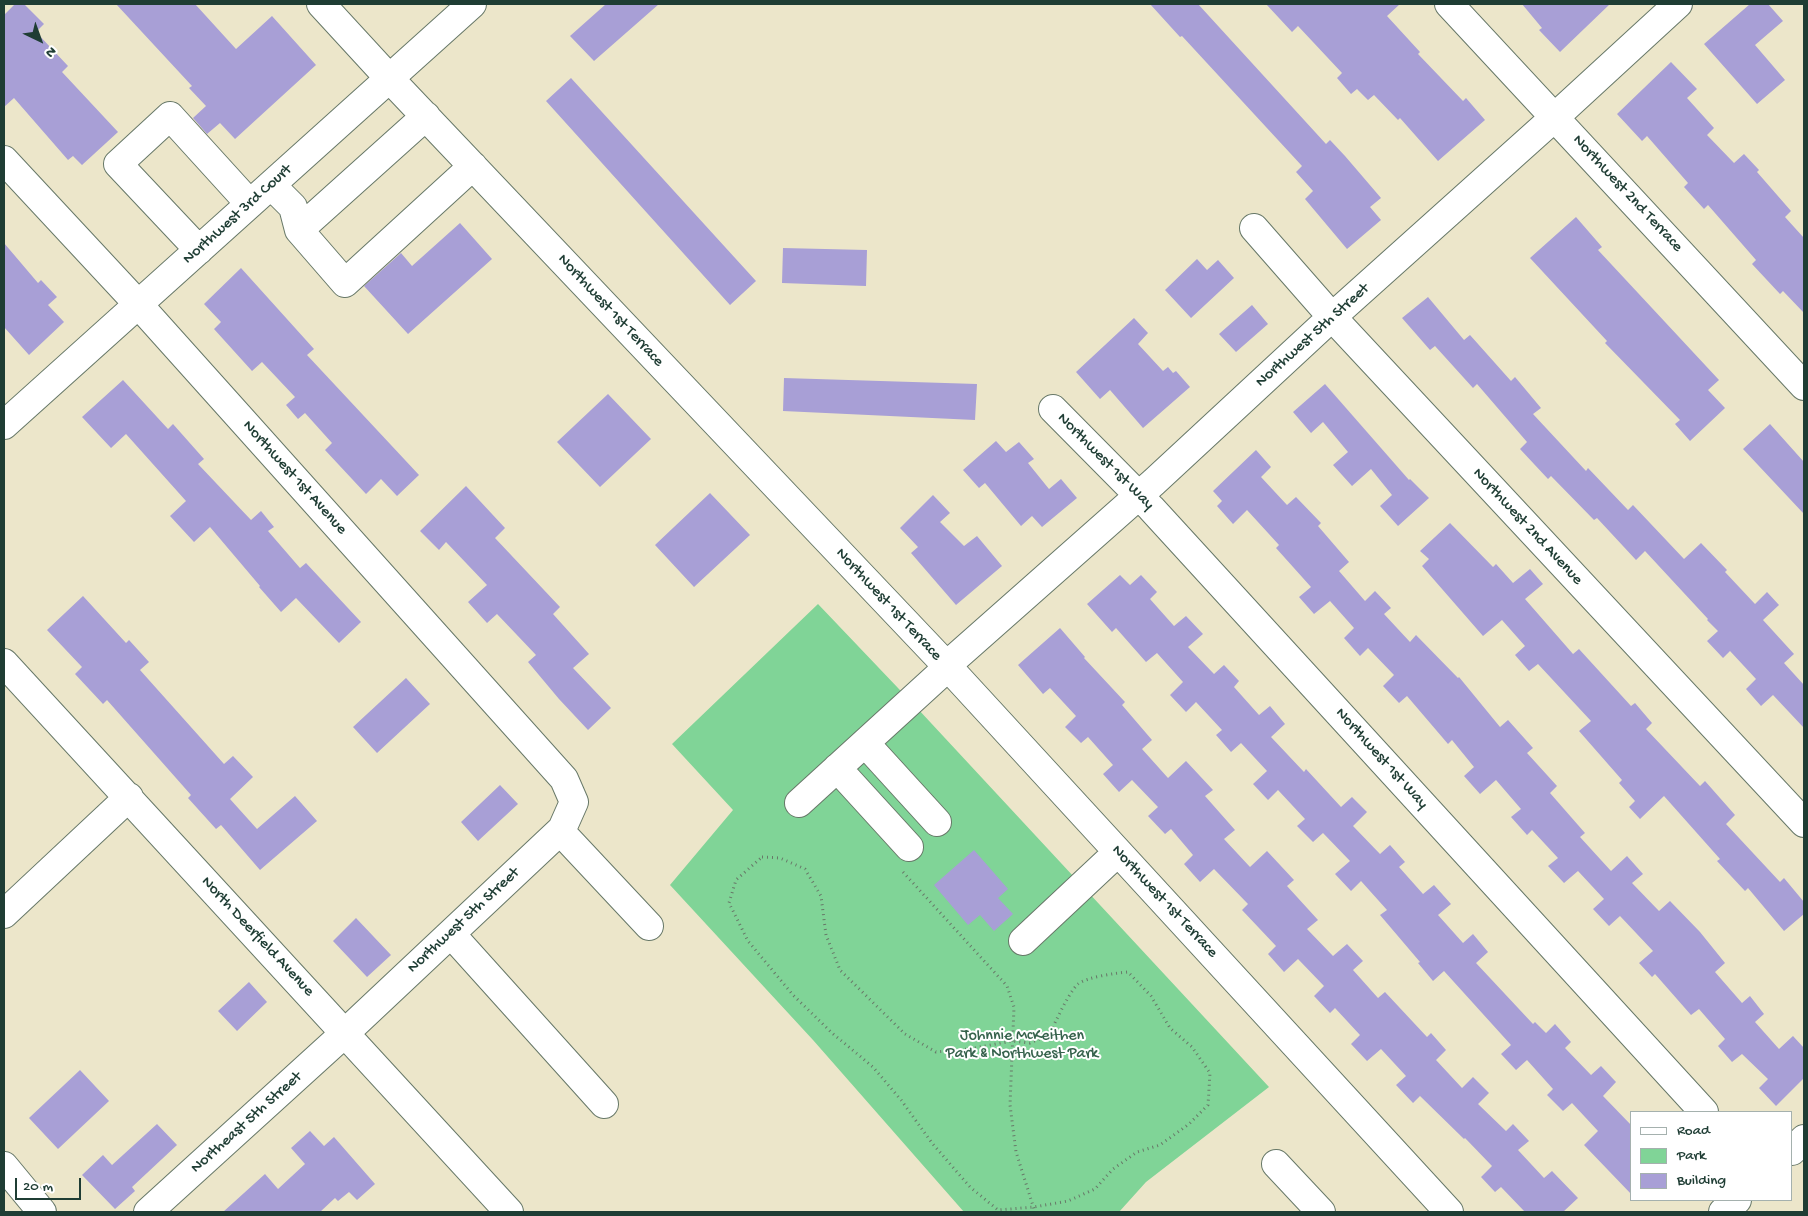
<!DOCTYPE html>
<html>
<head>
<meta charset="utf-8">
<style>
	body { margin:0 }
	#map { position:relative; width:1808px; height:1216px; overflow:hidden; background:#ece6ca; font-family:"Gochi Hand",sans-serif }
	canvas { display:block }
	.frame { position:absolute; inset:0; border:5px solid #1f3d34; pointer-events:none }
	.legend { position:absolute; left:1630px; top:1111px; width:162px; height:90px; box-sizing:border-box; background:#fff; border:1px solid #a5b1ae; margin:0; padding:6px 9px; list-style:none; font-size:15px; color:#1f3d34 }
	.legend li { display:flex; align-items:center; gap:10px; height:25px }
	.legend b { width:25px; border:1px solid #a5b1ae }
	.north { position:absolute; left:15px; top:15px; width:50px; height:50px; -webkit-text-stroke:4px #fff; paint-order:stroke; rotate:138deg; font-size:14px; font-weight:700; line-height:20px; text-align:center; color:#1f3d34 }
	.north::after { content:''; display:block; margin:auto; width:18px; height:22px; background:#1f3d34; clip-path:polygon(50% 0,100% 100%,50% 72%,0 100%) }
	.scale { position:absolute; left:15px; top:1178px; width:66px; height:22px; box-sizing:border-box; border:2px solid #1f3d34; border-top:0; padding-left:6px; font-size:15px; line-height:18px; white-space:nowrap; color:#1f3d34; -webkit-text-stroke:4px #fff; paint-order:stroke }
</style>
</head>
<body>
<div id="map">
<canvas width="1808" height="1216"></canvas>
<div class="frame"></div>
<ul class="legend">
<li><b style="height:6px;background:#fff"></b>Road</li>
<li><b style="height:14px;background:#80d497"></b>Park</li>
<li><b style="height:14px;background:#a89fd6"></b>Building</li>
</ul>
<div class="north">N</div>
<div class="scale">20 m</div>
</div>
<script>
const c = document.querySelector('canvas').getContext('2d');
c.lineJoin = 'round';
function fillPath(path, color) { c.fillStyle = color; c.fill(path, 'evenodd'); }
function strokePath(path, color, width, dash) { c.strokeStyle = color; c.lineWidth = width; c.lineCap = dash ? 'butt' : 'round'; c.setLineDash(dash || []); c.stroke(path); }
function drawText(font, color, halo, rows, align = 'center') {
  c.font = font + ' "Gochi Hand",sans-serif'; c.lineWidth = 4; c.setLineDash([]); c.textBaseline = 'middle'; c.strokeStyle = halo; c.fillStyle = color; for (const [text, x, y, turn = 0] of rows) {
    c.save(); c.translate(x, y); c.rotate((+turn || 0) * Math.PI / 180); c.textAlign = isNaN(turn) ? turn : align; if (halo) c.strokeText(text, 0, 0); c.fillText(text, 0, 0); c.restore();
  }
}
const green = new Path2D(`
	M 818,604 L 918,709 L 1269,1087 L 1146,1182 L 1119,1212 L 964,1212 L 813,1040 L 670,885 L 733,810 L 672,744 Z`);
const building = new Path2D(`
	M 15,4 L 24,4 L 44,24 L 36,32 L 68,66 L 62,72 L 118,132 L 82,165 L 73,156 L 68,160 L 14,98 L 4,107 L 4,15 Z
	M 116,4 L 195,4 L 236,49 L 272,16 L 316,65 L 235,139 L 220,123 L 207,134 L 193,118 L 206,106 L 189,88 L 192,86 Z
	M 606,4 L 659,4 L 594,61 L 570,36 Z
	M 1150,4 L 1198,4 L 1326,144 L 1330,140 L 1345,156 L 1381,198 L 1370,207 L 1381,220 L 1347,249 L 1305,199 L 1313,191 L 1296,172 L 1302,166 L 1182,36 L 1180,37 Z
	M 1266,4 L 1400,4 L 1387,16 L 1420,52 L 1418,54 L 1463,101 L 1466,98 L 1485,120 L 1438,161 L 1400,118 L 1398,120 L 1374,95 L 1368,100 L 1357,89 L 1351,94 L 1337,78 L 1342,73 L 1298,26 L 1292,32 Z
	M 1522,4 L 1610,4 L 1560,52 L 1539,30 L 1542,28 Z
	M 1750,4 L 1768,4 L 1783,21 L 1755,45 L 1785,80 L 1757,104 L 1704,44 Z
	M 1671,62 L 1697,89 L 1687,98 L 1714,128 L 1707,135 L 1734,163 L 1744,154 L 1759,170 L 1757,172 L 1791,211 L 1785,217 L 1804,238 L 1804,313 L 1783,291 L 1780,294 L 1752,264 L 1756,260 L 1708,205 L 1704,209 L 1684,187 L 1688,183 L 1647,136 L 1642,141 L 1617,114 Z
	M 571,78 L 756,281 L 730,305 L 546,101 Z
	M 1576,217 L 1602,247 L 1598,250 L 1719,380 L 1708,390 L 1725,408 L 1690,441 L 1675,424 L 1680,420 L 1605,343 L 1607,341 L 1530,258 Z
	M 460,223 L 492,259 L 408,334 L 364,286 L 401,253 L 412,266 Z
	M 4,243 L 38,283 L 41,280 L 57,297 L 48,305 L 64,322 L 29,355 L 4,327 Z
	M 783,248 L 867,250 L 866,286 L 782,283 Z
	M 1197,259 L 1207,270 L 1218,260 L 1234,278 L 1191,318 L 1165,290 Z
	M 241,268 L 314,349 L 307,355 L 419,475 L 397,496 L 381,479 L 366,494 L 325,450 L 332,443 L 305,413 L 298,419 L 286,405 L 295,397 L 262,362 L 252,371 L 214,329 L 221,322 L 204,304 Z
	M 1428,297 L 1464,340 L 1470,335 L 1511,381 L 1515,377 L 1541,408 L 1533,414 L 1586,471 L 1588,468 L 1628,510 L 1633,505 L 1684,559 L 1701,543 L 1727,570 L 1725,572 L 1755,604 L 1767,592 L 1779,605 L 1763,620 L 1794,654 L 1784,663 L 1804,685 L 1804,728 L 1773,695 L 1761,706 L 1746,689 L 1756,679 L 1730,651 L 1723,658 L 1707,641 L 1718,631 L 1707,620 L 1708,619 L 1645,551 L 1636,560 L 1597,518 L 1594,520 L 1551,476 L 1548,479 L 1520,449 L 1527,442 L 1477,384 L 1473,388 L 1435,346 L 1430,350 L 1402,318 Z
	M 1252,305 L 1268,324 L 1236,352 L 1219,334 Z
	M 1134,318 L 1148,333 L 1138,344 L 1163,371 L 1168,367 L 1173,373 L 1176,371 L 1190,387 L 1143,428 L 1110,390 L 1100,399 L 1076,372 Z
	M 784,378 L 977,384 L 975,420 L 783,411 Z
	M 123,380 L 168,429 L 173,424 L 204,459 L 198,464 L 251,520 L 261,511 L 274,527 L 268,531 L 300,568 L 306,563 L 361,622 L 339,643 L 296,598 L 281,612 L 259,587 L 260,586 L 210,527 L 194,542 L 170,516 L 186,501 L 126,434 L 111,448 L 82,417 Z
	M 1325,384 L 1409,480 L 1410,479 L 1429,498 L 1398,526 L 1380,506 L 1392,495 L 1371,469 L 1352,486 L 1333,465 L 1348,452 L 1323,422 L 1311,433 L 1293,412 Z
	M 608,394 L 651,439 L 600,487 L 557,442 Z
	M 1770,424 L 1804,462 L 1804,514 L 1743,449 Z
	M 996,441 L 1006,452 L 1019,442 L 1034,459 L 1028,463 L 1049,489 L 1061,479 L 1077,498 L 1042,527 L 1032,516 L 1021,526 L 985,483 L 979,488 L 963,470 Z
	M 1256,450 L 1271,467 L 1261,477 L 1287,505 L 1296,497 L 1321,523 L 1318,526 L 1349,562 L 1339,571 L 1365,601 L 1375,591 L 1391,608 L 1384,614 L 1410,642 L 1416,635 L 1458,678 L 1459,677 L 1500,727 L 1508,720 L 1533,748 L 1527,753 L 1557,786 L 1550,793 L 1585,833 L 1580,837 L 1611,871 L 1627,856 L 1643,874 L 1632,883 L 1659,911 L 1670,901 L 1700,932 L 1725,963 L 1715,972 L 1742,1003 L 1750,996 L 1764,1014 L 1755,1022 L 1779,1049 L 1793,1036 L 1804,1048 L 1804,1078 L 1776,1106 L 1759,1088 L 1768,1079 L 1742,1054 L 1732,1062 L 1718,1046 L 1725,1039 L 1699,1009 L 1691,1015 L 1655,974 L 1652,977 L 1639,963 L 1653,951 L 1620,916 L 1609,926 L 1593,909 L 1604,899 L 1578,871 L 1564,883 L 1548,866 L 1558,858 L 1532,830 L 1527,835 L 1511,817 L 1521,809 L 1496,780 L 1480,794 L 1464,776 L 1474,767 L 1452,740 L 1448,744 L 1407,696 L 1399,703 L 1383,686 L 1394,675 L 1368,648 L 1360,656 L 1344,638 L 1354,628 L 1330,601 L 1314,614 L 1299,597 L 1311,587 L 1276,548 L 1279,545 L 1247,510 L 1233,524 L 1217,506 L 1222,501 L 1213,491 Z
	M 466,486 L 505,528 L 495,538 L 560,607 L 553,614 L 589,654 L 573,668 L 611,708 L 588,730 L 559,699 L 528,662 L 536,655 L 497,614 L 487,623 L 468,602 L 487,585 L 446,542 L 439,550 L 420,531 Z
	M 710,493 L 750,535 L 694,587 L 655,545 Z
	M 933,495 L 950,513 L 940,522 L 964,546 L 977,536 L 1002,566 L 956,605 L 911,553 L 918,547 L 900,528 Z
	M 1450,523 L 1493,567 L 1496,564 L 1513,583 L 1530,569 L 1543,584 L 1525,599 L 1573,654 L 1579,649 L 1631,706 L 1635,703 L 1652,723 L 1646,729 L 1700,786 L 1705,781 L 1735,815 L 1726,824 L 1780,882 L 1784,878 L 1804,902 L 1804,914 L 1784,931 L 1748,888 L 1745,891 L 1717,861 L 1720,859 L 1664,796 L 1640,819 L 1629,807 L 1635,801 L 1619,783 L 1622,780 L 1579,731 L 1591,721 L 1538,664 L 1529,671 L 1515,655 L 1525,646 L 1502,620 L 1483,636 L 1422,566 L 1429,559 L 1420,551 Z
	M 1120,575 L 1130,585 L 1141,575 L 1157,592 L 1150,599 L 1174,626 L 1186,616 L 1203,634 L 1188,647 L 1214,674 L 1224,665 L 1239,681 L 1234,687 L 1259,715 L 1270,706 L 1285,724 L 1271,737 L 1304,772 L 1306,769 L 1341,807 L 1352,797 L 1367,812 L 1353,826 L 1380,854 L 1390,845 L 1405,862 L 1399,867 L 1423,894 L 1434,885 L 1451,904 L 1438,915 L 1463,943 L 1473,934 L 1488,952 L 1476,963 L 1533,1024 L 1535,1022 L 1546,1033 L 1555,1024 L 1571,1042 L 1565,1048 L 1591,1075 L 1601,1066 L 1616,1082 L 1603,1096 L 1632,1126 L 1632,1195 L 1584,1145 L 1598,1131 L 1572,1103 L 1563,1111 L 1547,1095 L 1553,1089 L 1527,1060 L 1516,1070 L 1501,1054 L 1511,1045 L 1444,971 L 1433,981 L 1418,963 L 1420,962 L 1380,915 L 1387,910 L 1361,881 L 1351,891 L 1335,874 L 1350,861 L 1323,833 L 1313,842 L 1297,826 L 1305,819 L 1278,790 L 1268,800 L 1253,784 L 1267,771 L 1241,743 L 1231,752 L 1216,735 L 1222,730 L 1196,702 L 1186,712 L 1170,695 L 1183,682 L 1157,653 L 1146,662 L 1116,628 L 1112,632 L 1087,604 Z
	M 83,596 L 126,643 L 129,640 L 149,662 L 140,670 L 224,764 L 233,756 L 253,777 L 230,799 L 257,829 L 295,796 L 317,821 L 260,870 L 221,825 L 216,829 L 188,798 L 191,795 L 107,700 L 103,704 L 75,674 L 82,667 L 47,630 Z
	M 1060,628 L 1085,657 L 1084,658 L 1125,702 L 1122,705 L 1152,740 L 1142,749 L 1168,778 L 1186,761 L 1213,790 L 1205,796 L 1235,830 L 1224,839 L 1250,867 L 1267,851 L 1294,880 L 1287,886 L 1318,920 L 1307,929 L 1333,956 L 1347,944 L 1363,961 L 1353,970 L 1378,998 L 1385,992 L 1427,1037 L 1431,1033 L 1446,1050 L 1436,1060 L 1462,1088 L 1473,1077 L 1489,1093 L 1478,1104 L 1506,1131 L 1513,1124 L 1529,1141 L 1518,1150 L 1544,1178 L 1552,1171 L 1578,1198 L 1563,1212 L 1525,1212 L 1501,1187 L 1495,1192 L 1481,1177 L 1492,1166 L 1465,1138 L 1464,1139 L 1420,1096 L 1413,1103 L 1396,1085 L 1406,1076 L 1381,1049 L 1367,1061 L 1351,1044 L 1360,1035 L 1335,1008 L 1330,1013 L 1314,996 L 1324,986 L 1298,959 L 1284,972 L 1268,954 L 1276,946 L 1242,910 L 1248,904 L 1214,869 L 1200,882 L 1184,864 L 1193,855 L 1171,829 L 1165,834 L 1148,816 L 1158,807 L 1132,780 L 1119,792 L 1103,774 L 1113,765 L 1088,737 L 1081,743 L 1065,727 L 1076,716 L 1050,688 L 1043,694 L 1018,665 Z
	M 406,678 L 430,704 L 377,753 L 353,727 Z
	M 500,785 L 518,804 L 478,841 L 461,822 Z
	M 974,850 L 1008,889 L 998,898 L 1013,914 L 994,931 L 980,915 L 968,925 L 934,885 Z
	M 356,918 L 391,955 L 367,977 L 333,941 Z
	M 249,982 L 267,1002 L 237,1031 L 218,1011 Z
	M 80,1070 L 109,1101 L 58,1149 L 29,1118 Z
	M 157,1124 L 177,1145 L 132,1187 L 135,1191 L 115,1209 L 82,1175 L 103,1155 L 112,1165 Z
	M 310,1131 L 324,1146 L 334,1137 L 375,1184 L 357,1200 L 349,1192 L 338,1201 L 335,1198 L 320,1212 L 223,1212 L 265,1174 L 278,1189 L 305,1164 L 291,1148 Z`);
const path = new Path2D(`
	M 762,857 L 780,858 L 805,869 L 821,896 L 826,935 L 840,970 L 905,1034 L 936,1052 L 969,1049 L 1012,1041 L 1030,1043 L 1049,1035 C 1055,1023 1069,992 1078,984 C 1087,977 1116,973 1128,972 L 1151,996 L 1170,1028 L 1192,1047 L 1210,1073 L 1208,1105 L 1189,1124 L 1160,1145 L 1137,1152 L 1113,1169 L 1095,1189 L 1068,1201 L 1034,1207 L 998,1210 L 970,1187 L 932,1143 L 901,1100 L 873,1067 L 832,1033 L 793,995 L 748,941 L 729,903 L 736,880 Z
	M 903,872 L 1007,986 L 1014,1007 L 1010,1105 L 1016,1152 L 1035,1212`);
const minor = new Path2D(`
	M 321,4 L 389,78 L 948,667 L 1449,1212
	M 1449,4 L 1804,386
	M 426,116 L 299,230 L 345,283 L 473,166
	M 4,160 L 138,304 L 564,779 L 574,802 L 562,829 L 345,1033 L 148,1212
	M 271,185 L 293,207 L 299,230
	M 1254,228 L 1332,317 L 1804,823
	M 199,250 L 118,164 L 170,116 L 250,204
	M 1053,409 L 1151,508 L 1704,1112
	M 4,425 L 472,4
	M 4,663 L 509,1212
	M 946,666 L 1154,482 L 1332,317 L 1555,117 L 1678,4
	M 865,743 L 937,822
	M 837,768 L 909,847
	M 799,803 L 948,667
	M 560,831 L 649,926
	M 4,914 L 129,797
	M 451,934 L 604,1104
	M 1023,941 L 1118,852
	M 1792,1151 L 1804,1139
	M 1276,1164 L 1321,1212
	M 4,1166 L 42,1212
	M 1723,1212 L 1737,1200`);
const streetNames = [
	["Northwest 2nd Terrace",1627,194,47],
	["Northwest 3rd Court",238,215,-42],
	["Northwest 1st Terrace",610,311,47],
	["Northwest 5th Street",1313,336,-42],
	["Northwest 1st Way",1105,462,45],
	["Northwest 1st Avenue",294,478,48],
	["Northwest 2nd Avenue",1527,527,47],
	["Northwest 1st Terrace",888,605,47],
	["Northwest 1st Way",1381,759,48],
	["Northwest 1st Terrace",1164,902,47],
	["Northwest 5th Street",464,921,-43],
	["North Deerfield Avenue",257,937,47],
	["Northeast 5th Street",247,1123,-42]
];
const parkNames = [
	["Johnnie McKeithen",1022,1037],
	["Park & Northwest Park",1022,1055]
];
fillPath(green, '#80d497');
fillPath(building, '#a89fd6');
strokePath(minor, '#677868', 30);
strokePath(path, '#677868', 3, [1, 4]);
strokePath(minor, '#fff', 28);
drawText('16px', '#1f3d34', '#fff', streetNames);
drawText('16px', '#37634d', '#fff', parkNames);
</script>
</body>
</html>
